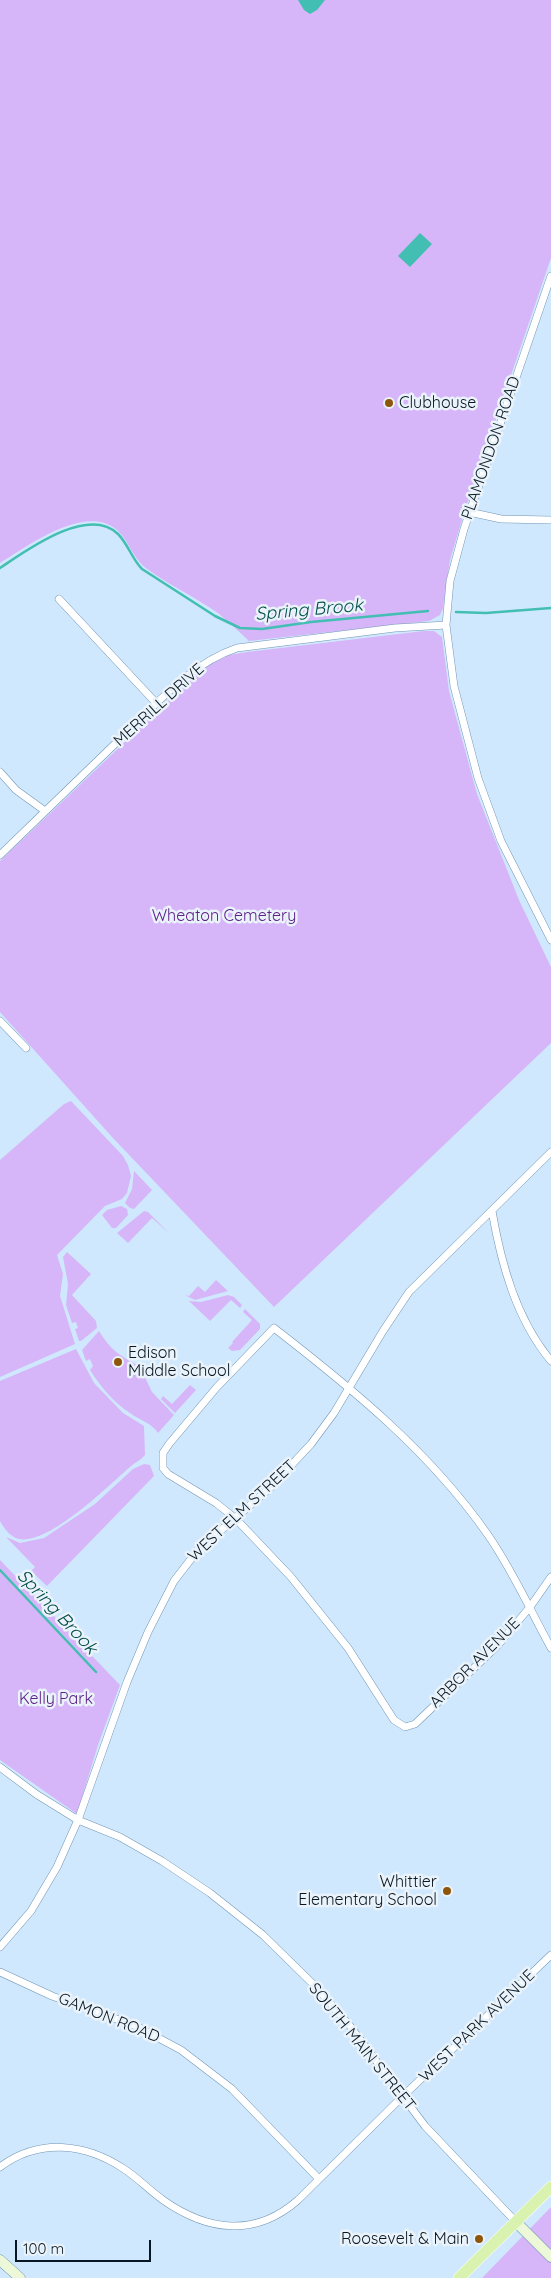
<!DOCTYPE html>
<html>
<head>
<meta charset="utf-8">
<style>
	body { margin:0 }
	#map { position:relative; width:551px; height:2278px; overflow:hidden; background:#d0e8fd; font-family:Quicksand,sans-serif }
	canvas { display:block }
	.scale { position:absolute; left:15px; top:2240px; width:136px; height:22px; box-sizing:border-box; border:2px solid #081723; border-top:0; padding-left:6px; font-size:15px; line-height:18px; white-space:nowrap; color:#081723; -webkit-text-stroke:4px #ebf3fa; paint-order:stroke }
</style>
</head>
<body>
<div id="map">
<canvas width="551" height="2278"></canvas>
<div class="scale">100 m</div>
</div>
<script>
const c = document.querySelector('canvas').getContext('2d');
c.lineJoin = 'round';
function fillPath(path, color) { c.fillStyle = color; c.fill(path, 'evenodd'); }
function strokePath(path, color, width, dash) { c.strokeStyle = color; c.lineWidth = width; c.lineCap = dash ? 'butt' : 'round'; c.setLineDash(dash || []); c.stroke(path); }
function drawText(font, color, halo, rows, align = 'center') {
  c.font = font + ' Quicksand,sans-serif'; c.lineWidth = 5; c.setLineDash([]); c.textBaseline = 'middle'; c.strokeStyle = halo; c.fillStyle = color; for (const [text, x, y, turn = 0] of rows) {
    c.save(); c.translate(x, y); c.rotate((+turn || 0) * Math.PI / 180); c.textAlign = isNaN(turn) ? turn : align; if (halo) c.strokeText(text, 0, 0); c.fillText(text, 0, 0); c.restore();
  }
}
const green = new Path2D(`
	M 0,0 L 551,0 L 551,258 L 464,513 L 450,560 L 443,608 L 440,615 L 429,621 L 249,641 C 239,632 229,622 218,613 C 195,597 169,585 147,569 C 133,559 129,541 117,530 C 85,503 28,546 0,563 Z
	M 424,631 L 434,631 L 442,637 L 449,691 L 477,794 L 519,900 L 551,967 L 551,1043 L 274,1307 L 112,1137 L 0,1012 L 0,861 L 191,679 L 211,664 L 229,655 L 247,652 Z
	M 71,1101 L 123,1156 L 128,1165 L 131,1176 L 127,1193 L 122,1199 L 105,1206 L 57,1255 L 63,1274 L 60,1296 L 75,1344 L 0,1377 L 0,1160 L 64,1104 Z
	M 134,1171 L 152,1190 L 134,1209 L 130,1208 L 125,1203 L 132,1189 Z
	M 121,1206 L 127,1209 L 128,1215 L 116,1228 L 112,1228 L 102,1215 L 107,1210 Z
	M 144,1211 L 148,1212 L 169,1233 L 152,1218 L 128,1243 L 117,1233 Z
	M 67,1252 L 91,1274 L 72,1295 L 96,1321 L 97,1328 L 81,1341 L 79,1341 L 75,1329 L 78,1328 L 76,1322 L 72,1323 L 66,1305 L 68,1284 L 63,1257 Z
	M 216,1280 L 228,1291 L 195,1300 L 185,1295 L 189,1296 L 198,1286 L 205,1292 Z
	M 228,1295 L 234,1297 L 242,1305 L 240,1308 L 231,1300 L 210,1321 L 189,1301 L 201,1302 Z
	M 245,1309 L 260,1324 L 260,1329 L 240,1350 L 232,1351 L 228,1348 L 233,1343 L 232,1342 L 252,1320 L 243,1312 Z
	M 99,1331 C 112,1352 120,1355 140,1367 L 152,1392 L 174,1415 L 158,1433 C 152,1423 139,1420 130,1413 C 114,1403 100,1386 90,1370 L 93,1366 L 90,1359 L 86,1361 L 82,1350 Z
	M 76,1349 L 94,1383 L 123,1413 L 144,1426 L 145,1455 C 141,1460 134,1463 130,1467 C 108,1486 49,1545 19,1539 C 10,1537 4,1528 0,1521 L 0,1381 Z
	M 190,1385 L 196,1390 L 175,1413 L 161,1399 L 163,1396 L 172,1404 Z
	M 144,1464 L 150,1465 L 154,1476 L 47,1586 L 31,1571 L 35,1567 L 6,1537 L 20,1543 L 44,1538 L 95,1504 L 133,1469 Z
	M 0,1560 L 120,1685 L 98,1745 L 77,1814 L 0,1760 Z
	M 551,2207 L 551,2278 L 482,2278 Z`);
const water = new Path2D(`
	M 298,0 L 325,0 L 317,10 L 310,14 L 304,10 Z
	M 420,233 L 432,244 L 410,267 L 398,256 Z`);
const stream = new Path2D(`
	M 0,568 C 27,550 88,505 118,534 C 128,544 132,559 142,569 L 215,616 L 240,628 L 262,629 L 311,622 L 428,611
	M 456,612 L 486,613 L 551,608
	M 0,1570 L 96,1672`);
const street = new Path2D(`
	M 551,276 L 464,529 L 450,581 L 446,625 L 454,686 L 478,778 L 501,841 L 551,940
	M 469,512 L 501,519 L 551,520
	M 59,599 L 157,704
	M 0,772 L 16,790 L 45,811
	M 0,855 C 39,817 79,779 118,741 C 154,707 189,664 237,648 L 395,628 L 446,625
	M 0,1021 L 26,1048
	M 492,1211 C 501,1263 516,1319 551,1361
	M 551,1577 L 530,1607 L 498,1645 L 415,1724 L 405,1727 L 394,1720 L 348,1648 L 291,1577 L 236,1519 L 216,1503 L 168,1474 L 163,1468 L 163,1453 L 169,1444 L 217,1387 L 274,1328 C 354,1390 430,1452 488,1535 C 513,1571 530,1610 551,1648
	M 0,1767 L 36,1794 L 78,1820 L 120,1837 L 162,1861 L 210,1893 L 263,1935 L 317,1988 L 350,2026 L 425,2126 L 516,2222
	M 0,1947 L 31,1911 L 57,1867 L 78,1820 L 127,1682 L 148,1632 L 174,1581 L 198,1550 L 270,1488 L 311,1444 L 334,1413 L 383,1331 L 409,1292 L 551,1152
	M 0,1972 L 52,1996 L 136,2026 L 181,2050 L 232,2089 L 319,2179
	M 0,2167 C 39,2138 85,2143 124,2169 C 138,2178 149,2190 163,2200 C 207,2231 255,2238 298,2200 L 402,2097 L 551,1955`);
const secondary = new Path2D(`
	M 516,2222 L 551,2257
	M 0,2260 L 20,2278`);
const primary = new Path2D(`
	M 459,2278 L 551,2187`);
const markers = [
	[389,403,5,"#8d560b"],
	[118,1362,5,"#8d560b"],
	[447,1891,5,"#8d560b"],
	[479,2239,5,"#8d560b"]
];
const poiNames = [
	["Clubhouse",399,403],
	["Edison",128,1353],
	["Middle School",128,1371],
	["Whittier",437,1882,"right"],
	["Elementary School",437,1900,"right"],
	["Roosevelt & Main",469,2239,"right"]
];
const streetNames = [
	["PLAMONDON ROAD",491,448,-71],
	["MERRILL DRIVE",159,705,-42],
	["WEST ELM STREET",242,1511,-43],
	["ARBOR AVENUE",475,1663,-45],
	["GAMON ROAD",109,2018,22],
	["WEST PARK AVENUE",477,2026,-44],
	["SOUTH MAIN STREET",362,2047,51]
];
const parkNames = [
	["Wheaton Cemetery",224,916],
	["Kelly Park",56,1699]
];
const waterNames = [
	["Spring Brook",309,610,-5],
	["Spring Brook",57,1612,47]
];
fillPath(green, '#d6b6f9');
fillPath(water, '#43beb2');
strokePath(stream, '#43beb2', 2.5);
strokePath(street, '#7095b6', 8);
strokePath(secondary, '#7095b6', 11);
strokePath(primary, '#fff', 12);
strokePath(street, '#fff', 7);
strokePath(secondary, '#ecf8d7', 10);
strokePath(primary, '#d9f2af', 11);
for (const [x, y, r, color] of markers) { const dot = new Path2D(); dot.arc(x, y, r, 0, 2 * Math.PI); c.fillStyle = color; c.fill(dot); strokePath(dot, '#ebf3fa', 2); }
drawText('16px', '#081723', '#ebf3fa', poiNames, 'left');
drawText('16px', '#081723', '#ebf3fa', streetNames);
drawText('16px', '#5d2089', '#ebf3fa', parkNames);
drawText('italic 18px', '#024e48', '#ebf3fa', waterNames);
</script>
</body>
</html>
